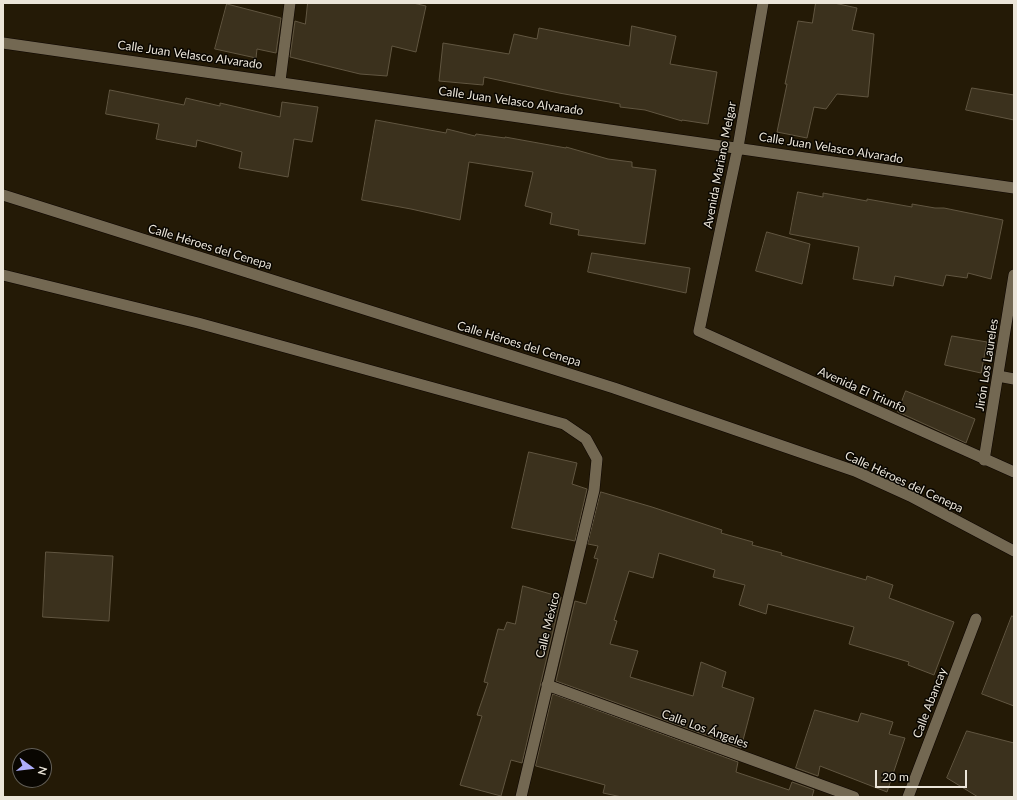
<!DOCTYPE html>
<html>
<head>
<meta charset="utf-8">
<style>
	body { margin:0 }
	#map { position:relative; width:1017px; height:800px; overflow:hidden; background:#241a06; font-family:Lato,sans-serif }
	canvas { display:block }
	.frame { position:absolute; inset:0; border:4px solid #ebe5d9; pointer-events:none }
	.north { position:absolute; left:12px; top:748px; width:40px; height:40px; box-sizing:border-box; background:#090601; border:1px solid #635f57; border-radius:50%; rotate:105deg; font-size:11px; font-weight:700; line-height:16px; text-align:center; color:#ebe5d9 }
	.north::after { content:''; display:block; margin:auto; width:14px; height:18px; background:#aeaefb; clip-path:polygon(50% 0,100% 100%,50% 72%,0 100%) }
	.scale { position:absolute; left:875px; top:770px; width:92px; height:18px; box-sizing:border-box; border:2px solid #ebe5d9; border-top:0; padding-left:5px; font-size:12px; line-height:14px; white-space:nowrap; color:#ebe5d9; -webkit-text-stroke:3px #090601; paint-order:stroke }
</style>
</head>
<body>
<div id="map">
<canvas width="1017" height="800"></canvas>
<div class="frame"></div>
<div class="north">N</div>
<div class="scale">20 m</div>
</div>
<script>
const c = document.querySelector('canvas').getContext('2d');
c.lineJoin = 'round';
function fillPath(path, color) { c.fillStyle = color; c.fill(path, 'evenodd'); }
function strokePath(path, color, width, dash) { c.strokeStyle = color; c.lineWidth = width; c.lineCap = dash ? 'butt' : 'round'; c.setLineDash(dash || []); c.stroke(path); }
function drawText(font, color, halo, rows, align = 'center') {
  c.font = font + ' Lato,sans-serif'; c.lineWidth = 3; c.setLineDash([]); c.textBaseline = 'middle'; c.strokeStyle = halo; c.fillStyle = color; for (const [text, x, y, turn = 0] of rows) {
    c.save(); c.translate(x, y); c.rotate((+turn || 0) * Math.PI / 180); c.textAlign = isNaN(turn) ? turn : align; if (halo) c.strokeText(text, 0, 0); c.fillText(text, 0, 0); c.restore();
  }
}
const building = new Path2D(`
	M 308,3 L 413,3 L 426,6 L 416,52 L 392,46 L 387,76 L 360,74 L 290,57 L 295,21 L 305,24 Z
	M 816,3 L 834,3 L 857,8 L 852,30 L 874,34 L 868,97 L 837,94 L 826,109 L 814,107 L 807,138 L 777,132 L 787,84 L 785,84 L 798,21 L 812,23 Z
	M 227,4 L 281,18 L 276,53 L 257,49 L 256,58 L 215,49 Z
	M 632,26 L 676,36 L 670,64 L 717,72 L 708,124 L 682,120 L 682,121 L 645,110 L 620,107 L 620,104 L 559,93 L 484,77 L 483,85 L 439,81 L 443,43 L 509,54 L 514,34 L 537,39 L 539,28 L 629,46 Z
	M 972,88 L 1014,95 L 1014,120 L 966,110 Z
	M 110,90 L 184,105 L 186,98 L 220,106 L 220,103 L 280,117 L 282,102 L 318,107 L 312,142 L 294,139 L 288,177 L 239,168 L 242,152 L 197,140 L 196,147 L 156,139 L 159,124 L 106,114 Z
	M 376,120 L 446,133 L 447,129 L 475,136 L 476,134 L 505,138 L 505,137 L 566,148 L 566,147 L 608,159 L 632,162 L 632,167 L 656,170 L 645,244 L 578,235 L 579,230 L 550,224 L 552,213 L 525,206 L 533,172 L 469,162 L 460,220 L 411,209 L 362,200 Z
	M 798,192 L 823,197 L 823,193 L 867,201 L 867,199 L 912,207 L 912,204 L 935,208 L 944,208 L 1003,220 L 991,279 L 968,273 L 967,278 L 946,275 L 943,286 L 895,276 L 893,286 L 853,279 L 859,247 L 790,234 Z
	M 767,232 L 810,244 L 802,284 L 756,271 Z
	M 592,253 L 690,268 L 686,293 L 588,272 Z
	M 952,336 L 987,342 L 981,373 L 945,365 Z
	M 906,391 L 975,419 L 966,443 L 898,412 Z
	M 529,452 L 577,463 L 572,484 L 587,489 L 575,541 L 512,528 Z
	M 601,492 L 652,507 L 722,530 L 721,533 L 753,542 L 752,545 L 782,553 L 781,555 L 866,580 L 867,576 L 893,585 L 889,598 L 954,622 L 934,675 L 908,665 L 909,662 L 849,644 L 854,627 L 768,604 L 766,614 L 739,605 L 745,585 L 713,577 L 715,570 L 659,553 L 653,578 L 629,571 L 614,620 L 617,621 L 610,644 L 638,651 L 630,677 L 693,696 L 701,662 L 726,672 L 722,687 L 754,698 L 741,748 L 556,681 L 575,601 L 586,604 L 598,559 L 594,558 L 598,546 L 588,544 Z
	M 46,552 L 113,556 L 109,621 L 43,617 Z
	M 523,586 L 561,597 L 522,763 L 511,760 L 501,796 L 460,785 L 482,716 L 477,715 L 488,683 L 484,682 L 498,629 L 504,630 L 507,622 L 515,624 Z
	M 1012,616 L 1014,617 L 1014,706 L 982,694 Z
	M 553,694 L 738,762 L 736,772 L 789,790 L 792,782 L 814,790 L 812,797 L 622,797 L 603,793 L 605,785 L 536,766 Z
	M 815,710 L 858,722 L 861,713 L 893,722 L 889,734 L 905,738 L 887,792 L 820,766 L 818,776 L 796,768 Z
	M 967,731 L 1014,743 L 1014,797 L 978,797 L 947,778 Z`);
const minor = new Path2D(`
	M 763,3 L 738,147 L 699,331 L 1014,472
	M 3,43 C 340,89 677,138 1014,188
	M 280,81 L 290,3
	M 3,195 L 614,388 L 855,471 L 910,496 L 1014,551
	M 3,275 L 198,323 L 564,424 L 586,439 L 597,459 L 594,490 L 521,797
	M 998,376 L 1014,379
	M 984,460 L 1014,275
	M 547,685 L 854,797
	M 908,797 L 976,619`);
const streetNames = [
	["Calle Juan Velasco Alvarado",190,55,8],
	["Calle Juan Velasco Alvarado",511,101,8],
	["Calle Juan Velasco Alvarado",831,148,9],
	["Avenida Mariano Melgar",720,165,-79],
	["Calle Héroes del Cenepa",210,247,17],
	["Calle Héroes del Cenepa",519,344,17],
	["Jirón Los Laureles",987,365,-81],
	["Avenida El Triunfo",862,390,24],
	["Calle Héroes del Cenepa",904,482,25],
	["Calle México",548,625,-76],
	["Calle Abancay",930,703,-69],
	["Calle Los Ángeles",705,729,20]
];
fillPath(building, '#3b311d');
strokePath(building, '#615641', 1);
strokePath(minor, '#0d0500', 12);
strokePath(minor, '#736852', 11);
drawText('12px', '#ebe5d9', '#090601', streetNames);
</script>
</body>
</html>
